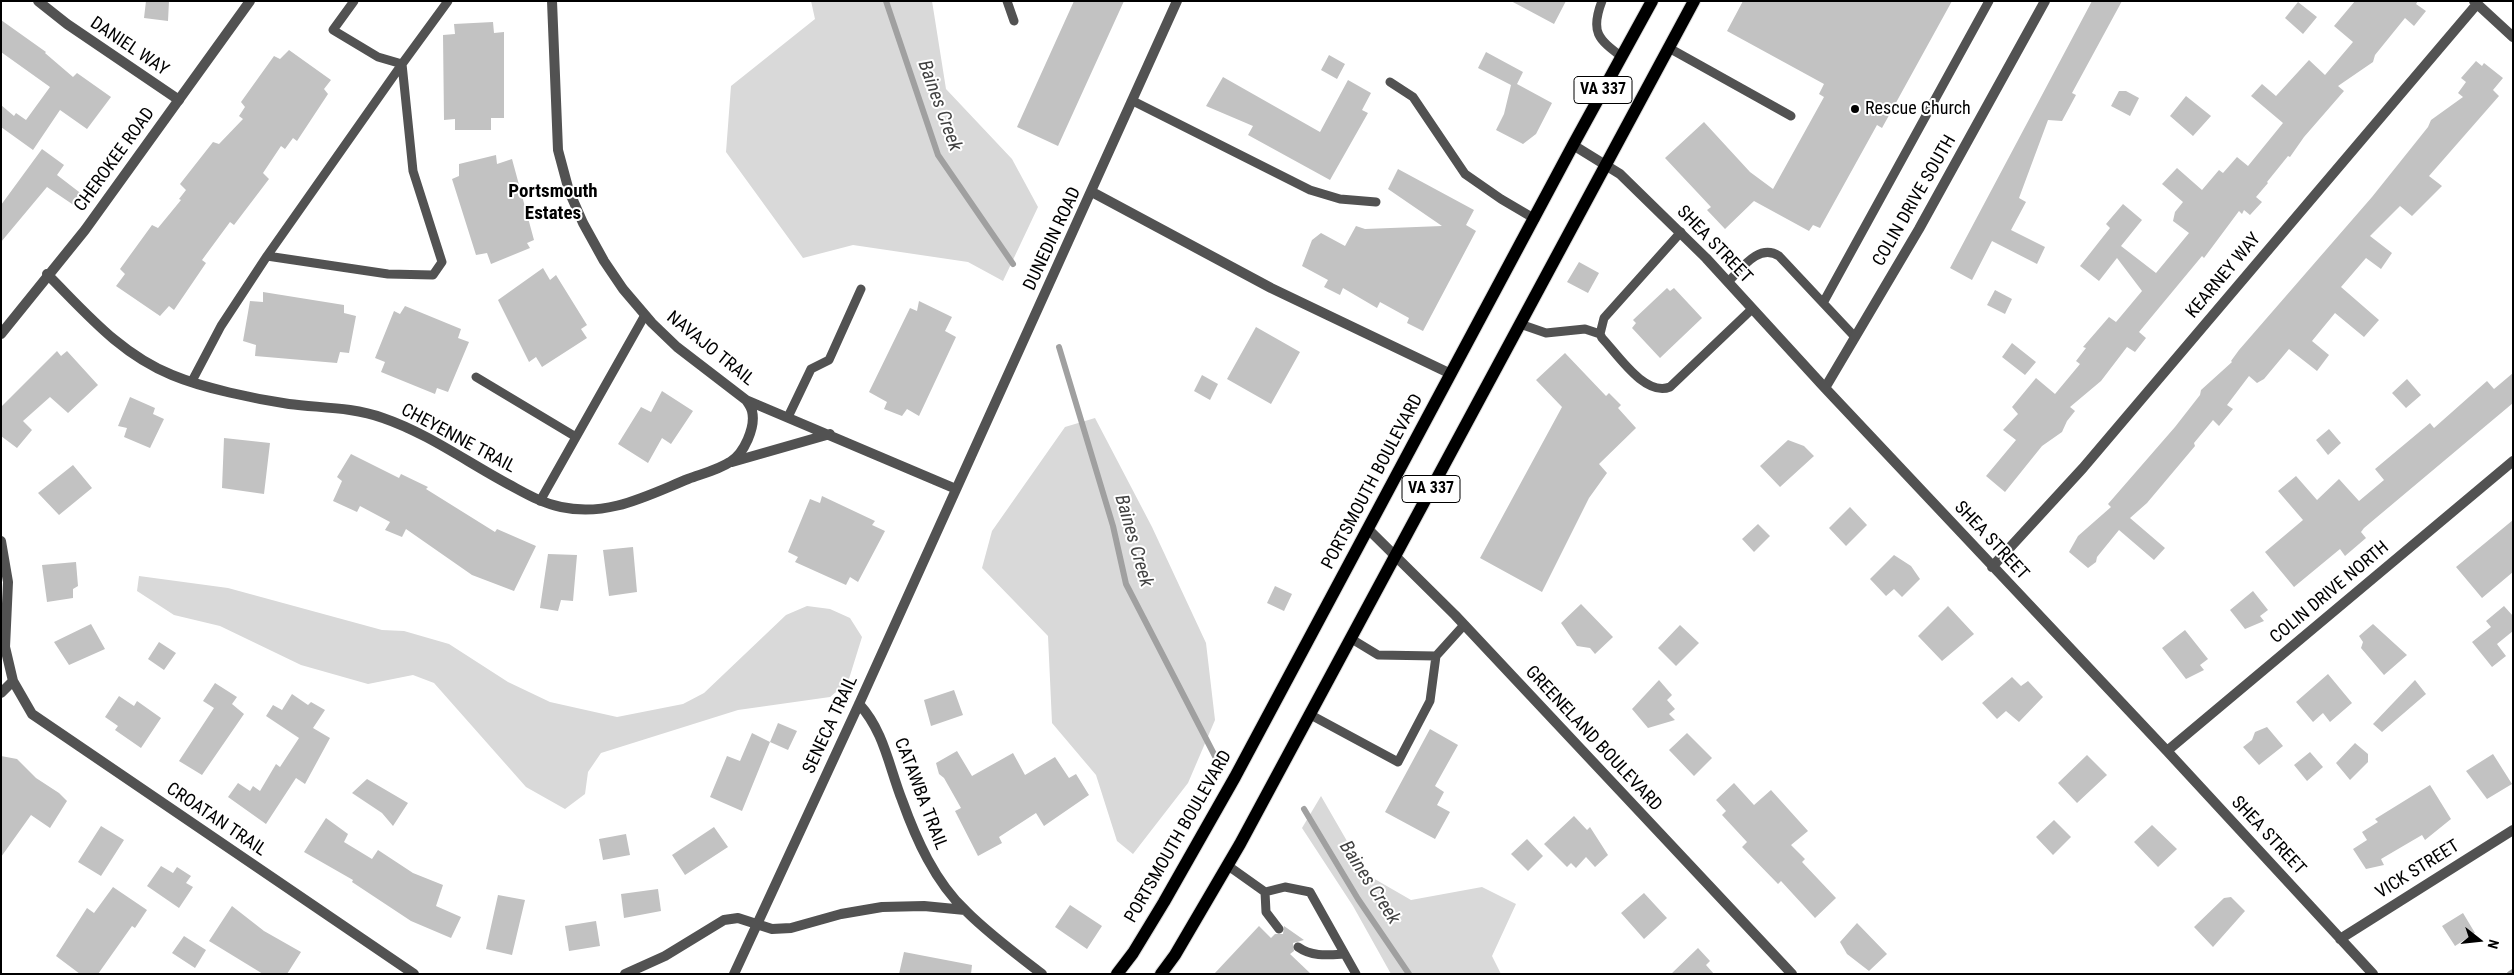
<!DOCTYPE html>
<html>
<head>
<meta charset="utf-8">
<style>
	body { margin:0 }
	#map { position:relative; width:2514px; height:975px; overflow:hidden; background:#fff; font-family:"Roboto Condensed",sans-serif }
	canvas { display:block }
	.frame { position:absolute; inset:0; border:2px solid #000; pointer-events:none }
	.north { position:absolute; left:2454px; top:915px; width:50px; height:50px; -webkit-text-stroke:4px #fff; paint-order:stroke; rotate:106deg; font-size:14px; font-weight:700; line-height:20px; text-align:center; color:#000 }
	.north::after { content:''; display:block; margin:auto; width:18px; height:22px; background:#000; clip-path:polygon(50% 0,100% 100%,50% 72%,0 100%) }
</style>
</head>
<body>
<div id="map">
<canvas width="2514" height="975"></canvas>
<div class="frame"></div>
<div class="north">N</div>
</div>
<script>
const c = document.querySelector('canvas').getContext('2d');
c.lineJoin = 'round';
function fillPath(path, color) { c.fillStyle = color; c.fill(path, 'evenodd'); }
function strokePath(path, color, width, dash) { c.strokeStyle = color; c.lineWidth = width; c.lineCap = dash ? 'butt' : 'round'; c.setLineDash(dash || []); c.stroke(path); }
function drawText(font, color, halo, rows, align = 'center') {
  c.font = font + ' "Roboto Condensed",sans-serif'; c.lineWidth = 4; c.setLineDash([]); c.textBaseline = 'middle'; c.strokeStyle = halo; c.fillStyle = color; for (const [text, x, y, turn = 0] of rows) {
    c.save(); c.translate(x, y); c.rotate((+turn || 0) * Math.PI / 180); c.textAlign = isNaN(turn) ? turn : align; if (halo) c.strokeText(text, 0, 0); c.fillText(text, 0, 0); c.restore();
  }
}
const green = new Path2D(`
	M 811,1 L 932,1 L 946,89 L 1012,159 L 1038,207 L 1003,281 L 968,262 L 853,245 L 803,258 L 726,152 L 731,86 L 815,19 Z
	M 1095,418 L 1152,527 L 1206,643 L 1215,720 L 1188,783 L 1133,854 L 1117,841 L 1096,775 L 1052,723 L 1048,636 L 982,568 L 992,531 L 1065,427 Z
	M 139,576 L 228,588 L 382,630 L 404,631 L 449,644 L 508,682 L 550,702 L 617,717 L 683,704 L 704,693 L 786,615 L 807,606 L 830,609 L 850,618 L 862,637 L 848,682 L 830,697 L 738,710 L 601,753 L 588,772 L 585,794 L 565,809 L 526,787 L 434,683 L 413,675 L 368,684 L 301,665 L 220,626 L 174,615 L 137,591 Z
	M 1321,796 L 1366,874 L 1411,900 L 1482,887 L 1516,904 L 1492,956 L 1501,974 L 1391,974 L 1353,906 L 1302,828 Z`);
const stream = new Path2D(`
	M 886,1 L 938,155 L 1013,264
	M 1059,347 L 1113,526 L 1126,584 L 1217,760
	M 1304,809 L 1358,899 L 1409,974
	M 2510,974 L 2513,972`);
const building = new Path2D(`
	M 146,1 L 169,1 L 168,21 L 144,18 Z
	M 1074,1 L 1124,1 L 1058,146 L 1017,127 Z
	M 1511,1 L 1566,1 L 1554,24 Z
	M 1743,1 L 1952,1 L 1882,128 L 1877,125 L 1820,228 L 1813,225 L 1809,231 L 1754,201 L 1725,229 L 1707,210 L 1711,207 L 1665,158 L 1704,122 L 1750,172 L 1773,189 L 1824,97 L 1819,94 L 1824,84 L 1727,31 Z
	M 2092,1 L 2122,1 L 2072,93 L 2076,95 L 2062,121 L 2048,120 L 2019,198 L 2026,202 L 2011,230 L 2045,247 L 2037,264 L 1992,241 L 1972,280 L 1950,268 Z
	M 2355,1 L 2418,1 L 2416,4 L 2426,11 L 2414,26 L 2405,18 L 2375,55 L 2373,62 L 2338,86 L 2344,91 L 2304,137 L 2290,157 L 2288,156 L 2267,182 L 2268,183 L 2256,197 L 2262,202 L 2250,215 L 2244,210 L 2242,214 L 2239,211 L 2204,258 L 2202,256 L 2139,332 L 2146,338 L 2135,352 L 2127,347 L 2101,381 L 2070,407 L 2075,411 L 2067,421 L 2062,432 L 2042,446 L 2005,492 L 1986,476 L 2016,440 L 2003,430 L 2018,414 L 2012,407 L 2036,378 L 2055,394 L 2080,364 L 2076,361 L 2086,348 L 2083,347 L 2109,317 L 2116,322 L 2142,291 L 2117,258 L 2099,281 L 2080,266 L 2110,228 L 2106,224 L 2123,204 L 2142,220 L 2121,246 L 2156,273 L 2189,233 L 2173,221 L 2175,212 L 2183,202 L 2162,184 L 2177,168 L 2202,190 L 2219,170 L 2223,173 L 2237,157 L 2248,166 L 2283,123 L 2251,96 L 2262,84 L 2276,96 L 2309,60 L 2325,75 L 2353,42 L 2334,26 Z
	M 2298,2 L 2317,17 L 2303,34 L 2285,18 Z
	M 1,20 L 46,52 L 45,53 L 73,77 L 77,73 L 111,97 L 87,129 L 60,110 L 33,150 L 1,127 L 1,105 L 14,116 L 16,113 L 26,120 L 50,87 L 1,52 Z
	M 493,22 L 494,33 L 504,32 L 504,118 L 491,118 L 491,130 L 455,130 L 455,119 L 444,120 L 443,35 L 455,34 L 454,24 Z
	M 289,50 L 331,80 L 324,89 L 328,94 L 297,141 L 293,138 L 285,149 L 281,146 L 263,173 L 269,179 L 234,225 L 230,222 L 202,260 L 206,263 L 174,310 L 169,306 L 160,316 L 116,286 L 125,274 L 120,269 L 152,225 L 158,228 L 181,200 L 179,199 L 186,190 L 180,184 L 213,142 L 219,144 L 243,119 L 239,116 L 245,107 L 241,102 L 274,56 L 280,59 Z
	M 1486,52 L 1523,72 L 1517,84 L 1552,103 L 1536,134 L 1523,144 L 1496,130 L 1504,114 L 1511,85 L 1478,68 Z
	M 1329,55 L 1345,64 L 1337,79 L 1321,70 Z
	M 2476,61 L 2482,66 L 2484,63 L 2503,78 L 2493,90 L 2499,96 L 2429,176 L 2442,186 L 2412,216 L 2400,206 L 2370,236 L 2392,253 L 2381,269 L 2366,258 L 2341,287 L 2379,320 L 2364,337 L 2335,313 L 2312,341 L 2329,355 L 2317,371 L 2289,349 L 2264,379 L 2257,383 L 2249,376 L 2227,405 L 2233,409 L 2219,426 L 2213,420 L 2194,443 L 2195,446 L 2147,503 L 2130,518 L 2165,548 L 2154,560 L 2119,530 L 2097,557 L 2096,562 L 2088,568 L 2069,552 L 2078,536 L 2111,507 L 2108,504 L 2175,427 L 2200,395 L 2201,390 L 2232,362 L 2231,361 L 2239,350 L 2372,197 L 2428,127 L 2431,120 L 2463,97 L 2458,93 L 2466,82 L 2461,78 Z
	M 1223,77 L 1320,132 L 1348,80 L 1371,93 L 1362,110 L 1368,113 L 1330,180 L 1248,135 L 1253,126 L 1206,106 Z
	M 2119,91 L 2126,91 L 2139,98 L 2130,116 L 2111,106 Z
	M 2186,96 L 2211,116 L 2193,136 L 2170,116 Z
	M 42,149 L 64,165 L 57,175 L 83,195 L 75,206 L 47,187 L 1,242 L 1,205 Z
	M 496,155 L 497,164 L 512,159 L 534,240 L 527,243 L 530,248 L 491,264 L 487,253 L 476,255 L 452,179 L 459,176 L 459,164 Z
	M 1398,169 L 1474,210 L 1466,225 L 1476,231 L 1423,331 L 1407,323 L 1409,318 L 1380,302 L 1377,308 L 1343,288 L 1340,295 L 1324,287 L 1328,280 L 1302,266 L 1312,240 L 1321,233 L 1345,246 L 1356,226 L 1365,229 L 1442,226 L 1388,189 Z
	M 1579,262 L 1599,273 L 1588,293 L 1567,282 Z
	M 543,268 L 550,280 L 556,275 L 587,325 L 581,329 L 587,338 L 542,367 L 536,357 L 529,362 L 498,300 Z
	M 1667,288 L 1670,291 L 1674,288 L 1702,318 L 1660,358 L 1632,328 L 1636,323 L 1633,320 Z
	M 1995,290 L 2012,299 L 2005,314 L 1987,305 Z
	M 263,292 L 344,305 L 344,313 L 356,316 L 349,353 L 340,352 L 337,363 L 255,356 L 256,345 L 243,341 L 250,301 L 263,302 Z
	M 919,301 L 952,317 L 945,331 L 956,337 L 919,416 L 907,409 L 902,416 L 884,409 L 887,402 L 869,392 L 910,308 L 917,311 Z
	M 405,306 L 461,329 L 458,338 L 469,342 L 448,392 L 437,388 L 435,394 L 381,372 L 385,362 L 375,358 L 394,311 L 400,314 Z
	M 1256,327 L 1300,352 L 1271,404 L 1227,379 Z
	M 2012,343 L 2036,362 L 2025,375 L 2002,357 Z
	M 57,351 L 61,356 L 67,351 L 98,385 L 68,413 L 50,397 L 23,421 L 32,430 L 17,448 L 1,436 L 1,407 Z
	M 1565,353 L 1606,396 L 1609,393 L 1621,405 L 1618,408 L 1636,428 L 1599,464 L 1607,473 L 1589,498 L 1542,592 L 1480,558 L 1562,407 L 1536,380 Z
	M 2513,373 L 2513,403 L 2364,528 L 2361,532 L 2366,538 L 2345,556 L 2340,549 L 2294,587 L 2265,552 L 2303,520 L 2278,491 L 2296,476 L 2317,500 L 2339,479 L 2359,501 L 2384,480 L 2375,469 L 2430,423 L 2434,428 L 2487,381 L 2494,389 Z
	M 1202,375 L 1218,384 L 1210,400 L 1194,391 Z
	M 2407,379 L 2421,395 L 2406,408 L 2392,393 Z
	M 662,391 L 693,411 L 671,444 L 662,438 L 648,463 L 618,444 L 641,407 L 651,412 Z
	M 130,397 L 155,408 L 153,414 L 164,419 L 150,448 L 124,437 L 127,428 L 118,426 Z
	M 2329,429 L 2341,443 L 2328,455 L 2316,440 Z
	M 224,438 L 270,443 L 264,494 L 222,488 Z
	M 1788,440 L 1804,446 L 1814,456 L 1780,487 L 1760,466 Z
	M 351,454 L 399,478 L 401,474 L 428,487 L 426,489 L 495,532 L 497,529 L 536,546 L 514,591 L 472,575 L 406,529 L 402,537 L 385,530 L 390,522 L 360,506 L 357,512 L 333,501 L 342,481 L 337,477 Z
	M 73,465 L 92,488 L 59,515 L 38,493 Z
	M 822,496 L 875,521 L 872,525 L 885,531 L 858,582 L 850,577 L 846,585 L 795,562 L 798,557 L 788,552 L 810,499 L 820,503 Z
	M 1850,507 L 1867,525 L 1846,546 L 1829,528 Z
	M 2513,520 L 2513,572 L 2482,598 L 2456,567 Z
	M 1758,524 L 1770,536 L 1754,552 L 1742,539 Z
	M 633,547 L 637,592 L 609,596 L 603,550 Z
	M 548,554 L 577,555 L 573,601 L 561,600 L 558,611 L 540,608 Z
	M 1894,555 L 1911,566 L 1920,579 L 1902,597 L 1894,589 L 1886,596 L 1870,579 Z
	M 76,562 L 78,586 L 73,589 L 73,598 L 47,602 L 42,565 Z
	M 1275,586 L 1292,594 L 1284,611 L 1267,603 Z
	M 2253,591 L 2268,610 L 2260,616 L 2264,621 L 2245,629 L 2230,610 Z
	M 1581,604 L 1613,637 L 1595,654 L 1590,648 L 1577,646 L 1561,623 Z
	M 1948,606 L 1974,634 L 1942,661 L 1918,636 Z
	M 2504,606 L 2513,616 L 2513,631 L 2497,644 L 2506,656 L 2492,667 L 2472,642 L 2491,627 L 2486,621 Z
	M 91,624 L 105,649 L 69,665 L 54,642 Z
	M 2373,624 L 2407,655 L 2384,675 L 2361,648 L 2363,642 L 2359,636 Z
	M 1680,625 L 1699,643 L 1676,666 L 1658,648 Z
	M 2185,630 L 2208,659 L 2200,665 L 2204,670 L 2186,679 L 2162,648 Z
	M 159,642 L 176,653 L 164,670 L 148,659 Z
	M 2328,674 L 2352,703 L 2330,722 L 2323,713 L 2313,722 L 2296,702 Z
	M 2012,677 L 2021,686 L 2028,681 L 2043,697 L 2019,722 L 2006,711 L 1997,719 L 1982,703 Z
	M 1659,680 L 1672,695 L 1667,700 L 1675,709 L 1669,714 L 1675,720 L 1648,728 L 1632,709 Z
	M 2415,680 L 2426,694 L 2382,732 L 2373,724 Z
	M 215,683 L 237,697 L 232,704 L 244,714 L 202,775 L 179,761 L 214,708 L 203,701 Z
	M 954,690 L 963,715 L 931,726 L 924,700 Z
	M 292,694 L 308,705 L 311,702 L 325,710 L 313,728 L 330,738 L 305,784 L 296,778 L 266,824 L 228,797 L 238,783 L 250,791 L 253,786 L 260,791 L 276,764 L 280,767 L 299,738 L 266,716 L 273,705 L 282,710 Z
	M 119,696 L 134,706 L 137,701 L 161,718 L 141,748 L 115,730 L 118,726 L 105,717 Z
	M 778,723 L 797,731 L 788,750 L 770,742 Z
	M 2267,727 L 2283,746 L 2259,765 L 2243,747 L 2252,740 L 2255,732 Z
	M 1430,729 L 1458,745 L 1435,786 L 1444,792 L 1437,805 L 1450,812 L 1435,839 L 1385,812 Z
	M 752,733 L 770,742 L 742,811 L 710,797 L 727,756 L 740,761 Z
	M 1687,733 L 1712,758 L 1694,776 L 1669,750 Z
	M 2355,743 L 2368,754 L 2368,762 L 2350,780 L 2336,763 Z
	M 957,751 L 972,776 L 1013,753 L 1025,775 L 1055,757 L 1069,778 L 1076,774 L 1089,795 L 1044,826 L 1036,813 L 999,837 L 1002,843 L 978,856 L 955,811 L 961,808 L 944,778 L 939,774 L 936,763 Z
	M 2310,752 L 2323,767 L 2307,781 L 2294,765 Z
	M 2493,754 L 2512,784 L 2487,799 L 2466,771 Z
	M 2087,755 L 2107,775 L 2077,803 L 2058,783 Z
	M 1,756 L 17,759 L 36,778 L 59,793 L 67,801 L 50,828 L 31,815 L 1,857 Z
	M 367,779 L 408,803 L 393,826 L 382,813 L 352,793 Z
	M 1734,783 L 1754,805 L 1771,790 L 1808,831 L 1791,845 L 1805,859 L 1802,862 L 1836,898 L 1815,918 L 1781,881 L 1778,884 L 1742,847 L 1747,842 L 1722,815 L 1726,811 L 1716,800 Z
	M 2430,785 L 2451,819 L 2425,840 L 2422,835 L 2381,859 L 2384,865 L 2366,869 L 2353,849 L 2367,840 L 2362,832 L 2378,822 L 2375,819 Z
	M 1574,816 L 1587,830 L 1590,827 L 1608,855 L 1595,867 L 1586,857 L 1576,868 L 1571,863 L 1567,867 L 1544,844 Z
	M 326,818 L 348,834 L 344,842 L 372,859 L 378,850 L 413,873 L 443,885 L 436,906 L 461,917 L 451,938 L 411,921 L 352,882 L 353,880 L 304,852 Z
	M 2054,820 L 2071,837 L 2053,855 L 2036,837 Z
	M 2152,825 L 2177,849 L 2158,867 L 2134,842 Z
	M 101,826 L 124,840 L 101,876 L 78,862 Z
	M 714,827 L 728,847 L 685,875 L 672,855 Z
	M 626,834 L 630,855 L 603,860 L 599,839 Z
	M 1527,839 L 1543,856 L 1528,871 L 1511,854 Z
	M 161,866 L 173,873 L 177,867 L 191,876 L 186,883 L 193,887 L 179,908 L 147,886 Z
	M 113,887 L 147,910 L 135,928 L 132,926 L 98,974 L 80,974 L 56,956 L 87,908 L 94,913 Z
	M 658,889 L 661,911 L 624,918 L 621,894 Z
	M 1644,893 L 1667,918 L 1644,939 L 1621,913 Z
	M 498,895 L 525,900 L 512,955 L 486,949 Z
	M 2231,897 L 2245,911 L 2213,947 L 2194,927 L 2224,898 Z
	M 1070,905 L 1102,926 L 1087,949 L 1055,927 Z
	M 232,906 L 264,931 L 301,952 L 287,974 L 263,974 L 209,941 Z
	M 2463,913 L 2475,933 L 2455,946 L 2442,926 Z
	M 596,921 L 600,946 L 569,951 L 565,926 Z
	M 1857,923 L 1887,954 L 1869,971 L 1847,954 L 1840,942 Z
	M 1259,926 L 1271,938 L 1275,934 L 1283,934 L 1284,926 L 1304,940 L 1293,943 L 1294,951 L 1290,954 L 1311,974 L 1214,974 Z
	M 184,936 L 206,950 L 195,968 L 172,953 Z
	M 1698,948 L 1710,961 L 1706,965 L 1714,974 L 1671,974 Z
	M 904,952 L 972,965 L 971,974 L 899,974 Z`);
const service = new Path2D(`
	M 1007,1 L 1014,21
	M 1602,1 C 1590,32 1598,39 1622,57
	M 1669,48 L 1791,116
	M 1390,82 L 1413,97 L 1465,174 L 1501,199 L 1535,219
	M 1133,101 L 1310,190 L 1340,199 L 1376,202
	M 1681,232 L 1604,318 L 1600,334 L 1602,338 C 1618,355 1645,397 1670,387 L 1752,309
	M 267,256 L 402,64 L 378,57 L 333,30 L 354,1
	M 1728,282 C 1742,268 1759,243 1779,256 L 1855,337
	M 1823,303 L 1989,1
	M 1520,324 L 1546,333 L 1585,329 L 1600,334
	M 476,377 L 576,437
	M 192,381 L 221,326 L 267,256 L 388,274 L 433,275 L 442,262 L 413,171 L 402,64 L 448,1
	M 788,417 L 811,369 L 829,360 L 861,289
	M 540,501 L 645,315
	M 1350,638 L 1378,655 L 1436,656 L 1464,625
	M 1309,714 L 1398,762 L 1430,701 L 1436,656
	M 1227,865 L 1265,892 L 1285,887 L 1310,892 L 1356,974
	M 1265,892 L 1266,912 L 1279,929
	M 1298,947 C 1312,957 1328,955 1345,954`);
const minor = new Path2D(`
	M 38,1 L 67,24 L 179,100
	M 552,1 L 558,150 L 569,191 L 583,223 L 604,261 L 623,289 L 652,323 L 677,347 L 746,400 L 956,489
	M 2474,1 L 2513,37
	M 1573,145 L 1620,174 L 1706,258 L 1825,388 L 2167,751 L 2373,974
	M 1092,192 L 1271,288 L 1451,374
	M 47,274 C 86,313 120,354 172,375 C 203,388 255,399 289,404 C 321,408 352,407 383,418 C 427,433 467,462 508,484 C 525,493 541,503 561,507 C 608,517 646,496 688,479 C 701,474 718,470 730,462 C 744,454 756,427 752,411 C 751,407 748,403 746,400
	M 1825,388 L 1919,229 L 2045,1
	M 732,462 L 830,434
	M 1368,529 L 1455,615 L 1792,974
	M 1,541 L 8,582 L 5,647 L 13,681 L 1,693
	M 1992,567 L 2083,468 L 2477,4
	M 13,681 L 32,714 L 414,974
	M 859,704 C 884,731 889,767 902,800 C 916,839 935,882 966,911 C 989,934 1016,954 1042,974
	M 2167,751 L 2513,461
	M 2340,939 L 2513,830
	M 625,974 L 665,956 L 724,920 L 738,918 L 772,929 L 791,928 L 841,914 L 882,907 L 924,906 L 965,910
	M 734,974 L 859,704 L 1177,1`);
const tertiary = new Path2D(`
	M 1,334 L 85,230 L 250,1`);
const primary = new Path2D(`
	M 1117,974 L 1133,953 L 1164,902 L 1235,777 L 1573,145 L 1652,1
	M 1161,974 L 1175,955 L 1240,844 L 1694,1`);
const markers = [
	[1855,109,5,"#000"]
];
const shields = [
	[1603,90,58],
	[1431,489,58]
];
const shieldNames = [
	["VA 337",1603,90],
	["VA 337",1431,489]
];
const streetNames = [
	["DANIEL WAY",129,47,34],
	["CHEROKEE ROAD",115,160,-54],
	["COLIN DRIVE SOUTH",1915,201,-60],
	["DUNEDIN ROAD",1053,239,-65],
	["SHEA STREET",1714,245,46],
	["KEARNEY WAY",2224,276,-50],
	["NAVAJO TRAIL",710,349,39],
	["CHEYENNE TRAIL",458,439,28],
	["PORTSMOUTH BOULEVARD",1373,482,-62],
	["SHEA STREET",1991,541,47],
	["COLIN DRIVE NORTH",2330,593,-40],
	["SENECA TRAIL",831,725,-65],
	["GREENELAND BOULEVARD",1593,739,47],
	["CATAWBA TRAIL",920,794,69],
	["CROATAN TRAIL",216,820,34],
	["SHEA STREET",2268,836,47],
	["PORTSMOUTH BOULEVARD",1179,837,-60],
	["VICK STREET",2418,870,-32]
];
const poiNames = [
	["Rescue Church",1865,109]
];
const waterNames = [
	["Baines Creek",939,106,70],
	["Baines Creek",1133,541,74],
	["Baines Creek",1369,883,57]
];
const neighbourhoodNames = [
	["Portsmouth",553,192],
	["Estates",553,214]
];
fillPath(green, '#d9d9d9');
strokePath(stream, '#a0a0a0', 6);
fillPath(building, '#c2c2c2');
strokePath(primary, '#dbdbdb', 14);
strokePath(service, '#525252', 9);
strokePath(minor, '#525252', 10);
strokePath(tertiary, '#525252', 10);
strokePath(primary, '#000', 12);
for (const [x, y, r, color] of markers) { const dot = new Path2D(); dot.arc(x, y, r, 0, 2 * Math.PI); c.fillStyle = color; c.fill(dot); strokePath(dot, '#fff', 2); }
for (const [x, y, w] of shields) { const box = new Path2D(); box.roundRect(x - w / 2, y - 13.5, w, 27, 4); c.fillStyle = '#fff'; c.fill(box); strokePath(box, '#000', 1); }
drawText('bold 16px', '#000', null, shieldNames);
drawText('18px', '#000', '#fff', streetNames);
drawText('18px', '#000', '#fff', poiNames, 'left');
drawText('italic 19px', '#414141', '#fff', waterNames);
drawText('bold 19px', '#000', '#fff', neighbourhoodNames);
</script>
</body>
</html>
